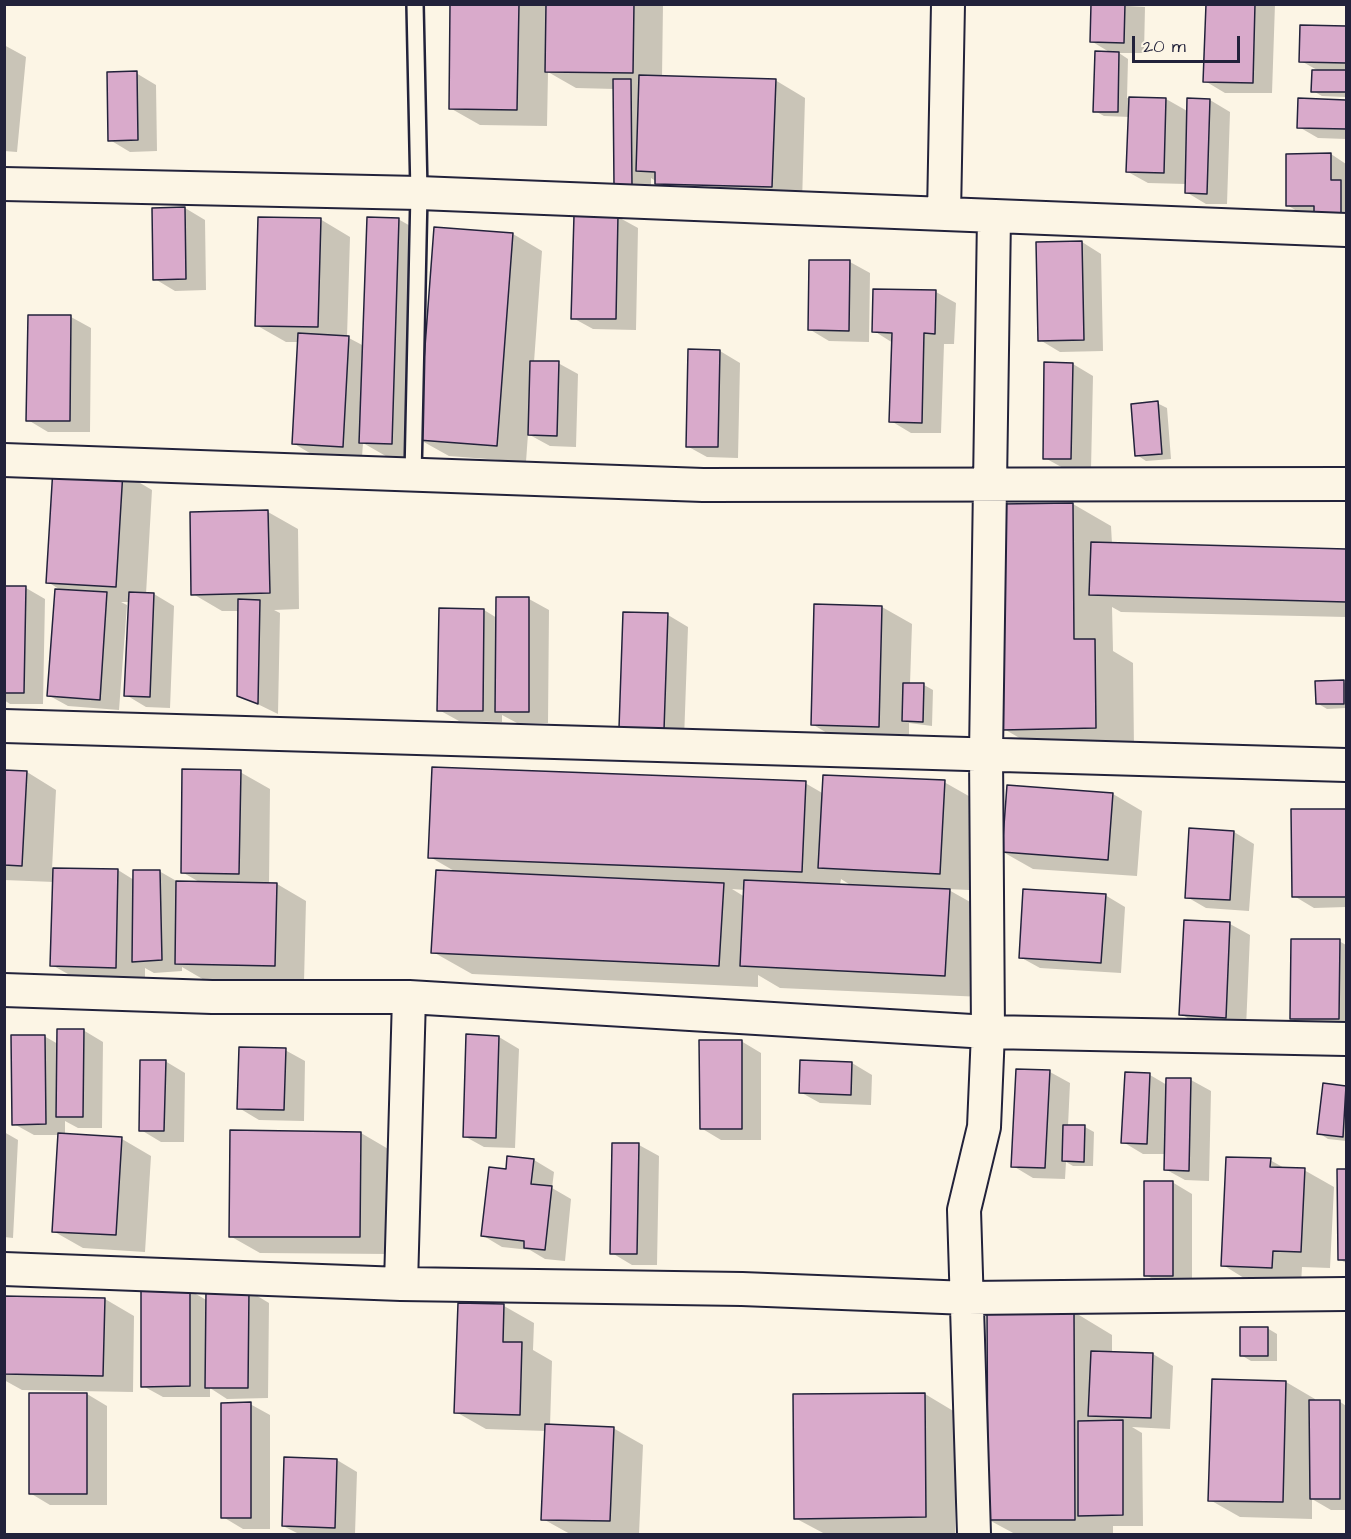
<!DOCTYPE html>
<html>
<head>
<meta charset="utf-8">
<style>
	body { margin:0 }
	#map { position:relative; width:1351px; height:1539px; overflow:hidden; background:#fcf5e5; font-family:"Architects Daughter",sans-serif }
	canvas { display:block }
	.frame { position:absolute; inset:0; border:6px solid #22223b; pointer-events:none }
	.scale { position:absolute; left:1132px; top:36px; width:108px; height:27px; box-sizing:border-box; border:3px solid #22223b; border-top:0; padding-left:8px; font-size:18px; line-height:21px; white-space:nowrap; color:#22223b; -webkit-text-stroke:4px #fcf5e5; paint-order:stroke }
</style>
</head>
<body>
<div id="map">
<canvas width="1351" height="1539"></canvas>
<div class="frame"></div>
<div class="scale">20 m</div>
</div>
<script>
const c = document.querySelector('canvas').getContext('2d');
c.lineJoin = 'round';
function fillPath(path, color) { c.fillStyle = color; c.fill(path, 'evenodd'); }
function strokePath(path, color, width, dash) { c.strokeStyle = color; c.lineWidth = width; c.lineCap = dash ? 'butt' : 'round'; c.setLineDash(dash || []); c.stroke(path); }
const shadow = new Path2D(`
	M 452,4 L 663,4 L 662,78 L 775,80 L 805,98 L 802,203 L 686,200 L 651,178 L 651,196 L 616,185 L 615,89 L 576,88 L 548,72 L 547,126 L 480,125 L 450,108 Z
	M 1092,4 L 1145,7 L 1144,53 L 1119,53 L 1128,59 L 1127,98 L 1166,99 L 1189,112 L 1210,100 L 1230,112 L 1227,204 L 1206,204 L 1186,192 L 1186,184 L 1148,183 L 1128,172 L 1130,117 L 1104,116 L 1095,111 L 1111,53 L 1091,41 Z
	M 1207,4 L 1275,4 L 1272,93 L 1225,93 L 1205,81 Z
	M 1302,27 L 1346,27 L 1346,97 L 1322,96 L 1313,91 L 1319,71 L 1301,61 Z
	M 4,45 L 26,57 L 17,152 L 4,151 Z
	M 136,73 L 156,85 L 157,151 L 130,152 L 110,140 Z
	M 1299,100 L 1346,101 L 1346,139 L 1318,138 L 1299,127 Z
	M 1331,154 L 1346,164 L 1346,224 L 1307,217 L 1287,205 Z
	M 185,208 L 205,220 L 206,290 L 175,291 L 155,279 Z
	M 575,216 L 618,217 L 638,228 L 636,330 L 593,329 L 573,318 Z
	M 320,219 L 350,237 L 347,337 L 364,346 L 398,219 L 428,236 L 426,319 L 513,234 L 542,251 L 534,362 L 558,363 L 578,374 L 576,447 L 550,446 L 528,434 L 526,462 L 449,456 L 422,441 L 422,460 L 391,459 L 363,443 L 362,457 L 313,455 L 293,443 L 299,342 L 286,342 L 256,325 Z
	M 1082,242 L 1101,254 L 1103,351 L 1060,352 L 1040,340 Z
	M 811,261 L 850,262 L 870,273 L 869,342 L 829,341 L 809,329 Z
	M 936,292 L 956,303 L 954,344 L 944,344 L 941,433 L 911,433 L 891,421 L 893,343 L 874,331 Z
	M 71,317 L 91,328 L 90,432 L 48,432 L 28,420 Z
	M 690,350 L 720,351 L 740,363 L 738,458 L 707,457 L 687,446 Z
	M 1073,364 L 1093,376 L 1091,470 L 1065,469 L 1045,458 Z
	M 1157,403 L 1167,408 L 1171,459 L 1146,461 L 1137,455 Z
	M 123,473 L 152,490 L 146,594 L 154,594 L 174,606 L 170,708 L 146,707 L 126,695 L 130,602 L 121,602 L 127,605 L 119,710 L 68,706 L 48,695 L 62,591 L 48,582 Z
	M 1073,504 L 1111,526 L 1112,544 L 1346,550 L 1346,617 L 1121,612 L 1112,607 L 1113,651 L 1133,663 L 1134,749 L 1042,751 L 1004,729 Z
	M 268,512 L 298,529 L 299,609 L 274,610 L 280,613 L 278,714 L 239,695 L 240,611 L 222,611 L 193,594 L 192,513 Z
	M 4,587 L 26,588 L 45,599 L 43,704 L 10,704 L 4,700 Z
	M 529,599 L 549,610 L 548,723 L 517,723 L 502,715 L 502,722 L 459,721 L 439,710 L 484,610 L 497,618 Z
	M 882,607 L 912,624 L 910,684 L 924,685 L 933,690 L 932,726 L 909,723 L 909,743 L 842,742 L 812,724 Z
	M 668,615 L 688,627 L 684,740 L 641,739 L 621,727 Z
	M 1343,682 L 1346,684 L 1346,708 L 1327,709 L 1317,703 Z
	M 4,771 L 27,772 L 56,790 L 52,869 L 118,870 L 134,880 L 159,871 L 180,883 L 201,883 L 182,872 L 240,772 L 270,789 L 269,884 L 277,884 L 306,901 L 304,982 L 206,981 L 182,967 L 182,971 L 154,973 L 145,968 L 145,984 L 82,982 L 52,965 L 54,882 L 4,880 Z
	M 944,782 L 974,799 L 969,890 L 947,889 L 988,912 L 983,997 L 780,988 L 758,975 L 758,987 L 472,974 L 433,952 L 456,872 L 430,857 L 805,783 L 824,794 ZM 841,879 L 852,886 L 840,885 ZM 732,889 L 745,890 L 745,897 Z
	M 1113,794 L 1142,811 L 1137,876 L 1033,869 L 1003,852 Z
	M 1346,810 L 1346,907 L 1314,908 L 1294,896 L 1293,811 Z
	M 1234,832 L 1254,844 L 1249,911 L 1206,908 L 1187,897 Z
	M 1105,895 L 1125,907 L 1121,973 L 1040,968 L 1020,957 Z
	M 1230,924 L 1250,935 L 1246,1028 L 1201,1026 L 1181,1014 Z
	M 1339,941 L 1346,945 L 1346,1029 L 1311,1030 L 1291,1018 Z
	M 83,1030 L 103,1042 L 102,1128 L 78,1128 L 65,1121 L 65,1135 L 122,1139 L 151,1156 L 145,1252 L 83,1248 L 53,1231 L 59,1135 L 34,1135 L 14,1124 L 44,1036 L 58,1044 Z
	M 468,1036 L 499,1037 L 519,1049 L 515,1148 L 484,1147 L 464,1136 Z
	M 741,1041 L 761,1053 L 761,1140 L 721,1140 L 701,1128 Z
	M 285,1050 L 305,1061 L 304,1121 L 259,1120 L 239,1108 Z
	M 165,1061 L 185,1073 L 184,1142 L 161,1142 L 141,1130 Z
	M 852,1063 L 872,1075 L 871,1105 L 820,1103 L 800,1092 Z
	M 1050,1072 L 1070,1083 L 1068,1126 L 1085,1127 L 1094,1132 L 1093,1166 L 1073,1166 L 1066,1162 L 1065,1179 L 1033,1178 L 1013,1166 Z
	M 1126,1074 L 1150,1075 L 1167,1085 L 1191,1080 L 1211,1091 L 1209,1181 L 1185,1180 L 1165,1169 L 1165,1154 L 1143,1154 L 1123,1142 Z
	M 1325,1084 L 1346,1087 L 1346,1141 L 1328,1139 L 1319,1133 Z
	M 4,1132 L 18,1140 L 13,1238 L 4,1237 Z
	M 361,1133 L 390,1150 L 389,1254 L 260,1253 L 230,1236 Z
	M 613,1144 L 639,1145 L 659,1156 L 657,1265 L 632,1265 L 612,1253 Z
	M 534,1160 L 554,1172 L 552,1188 L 571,1199 L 565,1261 L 545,1259 L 530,1250 L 502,1247 L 482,1235 L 507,1170 Z
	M 1270,1160 L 1286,1169 L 1304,1170 L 1334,1187 L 1330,1268 L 1302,1267 L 1301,1284 L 1252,1283 L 1223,1265 Z
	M 1339,1171 L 1346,1171 L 1346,1263 L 1339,1259 Z
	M 1172,1182 L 1192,1194 L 1192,1287 L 1166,1287 L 1146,1275 Z
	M 189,1290 L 208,1301 L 249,1291 L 269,1303 L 268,1398 L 227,1399 L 210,1388 L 210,1397 L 163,1397 L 143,1386 Z
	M 4,1297 L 105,1299 L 134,1316 L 133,1392 L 22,1390 L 4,1380 Z
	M 459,1305 L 504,1306 L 534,1323 L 533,1350 L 552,1361 L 550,1426 L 613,1428 L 643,1445 L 639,1534 L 570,1534 L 543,1519 L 546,1431 L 486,1429 L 456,1412 Z
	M 1074,1312 L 1112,1335 L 1112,1353 L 1153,1354 L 1173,1366 L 1170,1429 L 1132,1427 L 1142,1433 L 1143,1526 L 1113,1526 L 1113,1534 L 1015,1534 L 989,1520 Z
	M 1267,1328 L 1277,1334 L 1277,1361 L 1251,1361 L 1241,1355 Z
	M 1286,1382 L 1315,1399 L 1315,1402 L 1339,1401 L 1346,1406 L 1346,1510 L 1331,1510 L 1312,1499 L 1312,1519 L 1240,1517 L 1210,1500 Z
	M 87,1394 L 107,1406 L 107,1505 L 50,1505 L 30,1493 Z
	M 925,1394 L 955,1412 L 955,1534 L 825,1534 L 795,1518 Z
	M 250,1404 L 270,1415 L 270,1529 L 243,1529 L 223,1517 Z
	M 286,1459 L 337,1460 L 357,1472 L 355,1534 L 299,1534 L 283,1526 Z`);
const building = new Path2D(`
	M 450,4 L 519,4 L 517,110 L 449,109 Z
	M 546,4 L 634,4 L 633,73 L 545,72 Z
	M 1091,4 L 1125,4 L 1124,43 L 1090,42 Z
	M 1206,4 L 1255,4 L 1253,83 L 1203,82 Z
	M 1300,25 L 1346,26 L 1346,63 L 1299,62 Z
	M 1095,51 L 1119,52 L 1118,112 L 1093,112 Z
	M 1312,70 L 1346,70 L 1346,92 L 1311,92 Z
	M 137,71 L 138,140 L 108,141 L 107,72 Z
	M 639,75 L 776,79 L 772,187 L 655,184 L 655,172 L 636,171 Z
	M 613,79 L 631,79 L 632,185 L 614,186 Z
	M 1129,97 L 1166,98 L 1164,173 L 1126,172 Z
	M 1187,98 L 1210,99 L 1207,194 L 1185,193 Z
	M 1298,98 L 1346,100 L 1346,129 L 1297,128 Z
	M 1331,153 L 1331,180 L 1341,180 L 1341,214 L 1314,214 L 1314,206 L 1286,206 L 1286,154 Z
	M 185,207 L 186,279 L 153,280 L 152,208 Z
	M 574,215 L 618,215 L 616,319 L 571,319 Z
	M 258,217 L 321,218 L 318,327 L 255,326 Z
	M 367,217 L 399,218 L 392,444 L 359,443 Z
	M 434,227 L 513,233 L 497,446 L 418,440 Z
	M 1082,241 L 1084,340 L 1038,341 L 1036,242 Z
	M 809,260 L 850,260 L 849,331 L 808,330 Z
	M 873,289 L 936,290 L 935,334 L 924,333 L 922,423 L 889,422 L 892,333 L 872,332 Z
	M 28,315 L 71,315 L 70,421 L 26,421 Z
	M 298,333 L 349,336 L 343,447 L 292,444 Z
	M 688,349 L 720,350 L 718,447 L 686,447 Z
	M 530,361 L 559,361 L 557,436 L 528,435 Z
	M 1044,362 L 1073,363 L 1071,459 L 1043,459 Z
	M 1158,401 L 1162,454 L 1135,456 L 1131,404 Z
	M 53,468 L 123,471 L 116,587 L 46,583 Z
	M 1073,503 L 1074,639 L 1095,639 L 1096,728 L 1002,730 L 1000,504 Z
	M 268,510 L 270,593 L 191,595 L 190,512 Z
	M 1091,542 L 1346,549 L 1346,602 L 1089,595 Z
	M 4,586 L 26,586 L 24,693 L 4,693 Z
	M 55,589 L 107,592 L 100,700 L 47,696 Z
	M 129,592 L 154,593 L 150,697 L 124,696 Z
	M 496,597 L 529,597 L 529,712 L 495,712 Z
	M 238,599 L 260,600 L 258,704 L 237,696 Z
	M 814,604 L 882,606 L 879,727 L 811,725 Z
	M 439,608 L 484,609 L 483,711 L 437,711 Z
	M 623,612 L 668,613 L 664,730 L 619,728 Z
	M 1344,680 L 1344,704 L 1316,704 L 1315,681 Z
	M 903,683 L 924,683 L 923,722 L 902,721 Z
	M 432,767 L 806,781 L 802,872 L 428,858 Z
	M 182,769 L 241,770 L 239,874 L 181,873 Z
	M 4,770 L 27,771 L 22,866 L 4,865 Z
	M 823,775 L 945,780 L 940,874 L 818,868 Z
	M 1007,785 L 1113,793 L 1108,860 L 1002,852 Z
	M 1291,809 L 1346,809 L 1346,897 L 1292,897 Z
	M 1189,828 L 1234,831 L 1230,900 L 1185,898 Z
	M 53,868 L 118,869 L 116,968 L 50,966 Z
	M 133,870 L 160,870 L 162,960 L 132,962 Z
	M 436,870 L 724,883 L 719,966 L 431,953 Z
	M 744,880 L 950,889 L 945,976 L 740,966 Z
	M 176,881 L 277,883 L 275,966 L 175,964 Z
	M 1023,889 L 1106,894 L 1101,963 L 1019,958 Z
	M 1184,920 L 1230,922 L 1226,1018 L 1179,1015 Z
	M 1291,939 L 1340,939 L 1339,1019 L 1290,1019 Z
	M 57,1029 L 84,1029 L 83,1117 L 56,1117 Z
	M 466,1034 L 499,1036 L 496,1138 L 463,1137 Z
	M 11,1035 L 45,1035 L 46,1124 L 12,1125 Z
	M 699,1040 L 742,1040 L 742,1129 L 700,1129 Z
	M 239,1047 L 286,1048 L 284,1110 L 237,1109 Z
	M 140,1060 L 166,1060 L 164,1131 L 139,1131 Z
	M 800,1060 L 852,1062 L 851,1095 L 799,1093 Z
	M 1016,1069 L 1050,1070 L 1045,1168 L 1011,1167 Z
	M 1125,1072 L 1150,1073 L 1147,1144 L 1121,1143 Z
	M 1166,1078 L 1191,1078 L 1189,1171 L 1164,1170 Z
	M 1323,1083 L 1346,1086 L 1343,1137 L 1317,1134 Z
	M 1063,1125 L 1085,1125 L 1084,1162 L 1062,1161 Z
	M 230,1130 L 361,1132 L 360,1237 L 229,1237 Z
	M 58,1133 L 122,1137 L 116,1235 L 52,1232 Z
	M 612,1143 L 639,1143 L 637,1254 L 610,1254 Z
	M 507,1156 L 534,1159 L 531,1184 L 552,1186 L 545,1250 L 524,1248 L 524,1241 L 481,1236 L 489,1167 L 506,1169 Z
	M 1226,1157 L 1271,1158 L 1270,1167 L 1305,1168 L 1301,1252 L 1273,1251 L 1272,1268 L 1221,1266 Z
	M 1337,1169 L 1346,1169 L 1346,1260 L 1338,1260 Z
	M 1144,1181 L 1173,1181 L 1173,1276 L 1144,1276 Z
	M 190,1288 L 190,1386 L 141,1387 L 141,1289 Z
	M 206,1290 L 249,1290 L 248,1388 L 205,1388 Z
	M 4,1296 L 105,1298 L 103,1376 L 4,1374 Z
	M 458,1303 L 504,1304 L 503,1342 L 522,1342 L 520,1415 L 454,1413 Z
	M 1074,1311 L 1075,1520 L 988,1520 L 987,1312 Z
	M 1240,1327 L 1268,1327 L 1268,1356 L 1240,1356 Z
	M 1091,1351 L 1153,1353 L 1151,1418 L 1088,1416 Z
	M 1212,1379 L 1286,1381 L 1283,1502 L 1208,1501 Z
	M 29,1393 L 87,1393 L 87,1494 L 29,1494 Z
	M 925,1393 L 926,1517 L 794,1519 L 793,1394 Z
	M 1309,1400 L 1340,1400 L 1340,1499 L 1310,1499 Z
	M 251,1402 L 251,1518 L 221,1518 L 221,1403 Z
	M 1123,1420 L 1123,1515 L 1078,1516 L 1078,1421 Z
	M 545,1424 L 614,1427 L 610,1521 L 541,1520 Z
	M 284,1457 L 337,1459 L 335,1528 L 282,1526 Z`);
const lane = new Path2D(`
	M 413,476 L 419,193 L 415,4`);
const street = new Path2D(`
	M 4,184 L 419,193 L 1346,230
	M 944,214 L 948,4
	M 4,460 L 703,485 L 1346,484
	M 4,726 L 1346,765
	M 4,990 L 212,997 L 409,997 L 988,1032 L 1346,1039
	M 4,1269 L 401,1284 L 742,1289 L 968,1298 L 1346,1294
	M 401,1284 L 409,997
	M 974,1534 L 964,1210 L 984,1127 L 988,1032 L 986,753 L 994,216`);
fillPath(shadow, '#0003');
fillPath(building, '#d9aacb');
strokePath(building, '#22223b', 1.5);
strokePath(lane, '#22223b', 20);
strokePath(street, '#22223b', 36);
strokePath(lane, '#fcf5e5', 15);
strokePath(street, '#fcf5e5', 32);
</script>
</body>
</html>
